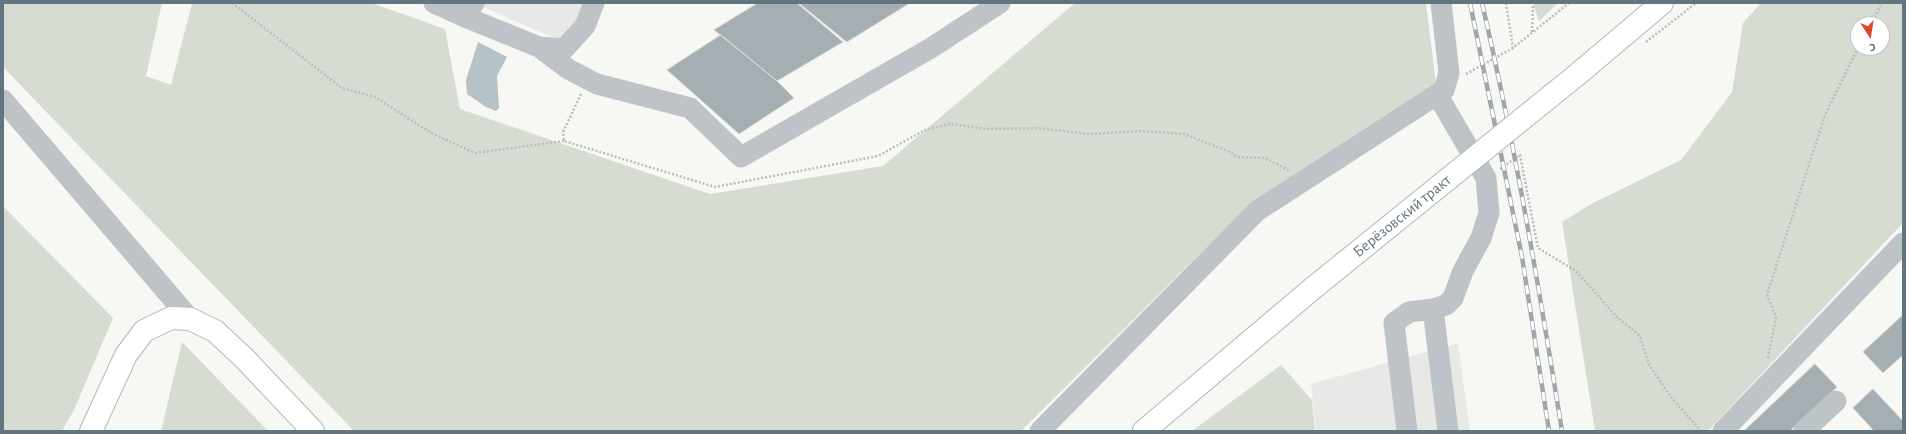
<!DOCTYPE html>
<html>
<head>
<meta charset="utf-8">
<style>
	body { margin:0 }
	#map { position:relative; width:1906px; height:434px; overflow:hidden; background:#f7f7f4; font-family:"Alegreya Sans",sans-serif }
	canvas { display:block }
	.frame { position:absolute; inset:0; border:4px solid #63757e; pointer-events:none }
	.north { position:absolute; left:1850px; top:16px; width:40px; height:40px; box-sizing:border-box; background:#fff; border:1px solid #c1c8cb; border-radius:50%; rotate:168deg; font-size:11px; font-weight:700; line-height:16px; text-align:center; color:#63757e }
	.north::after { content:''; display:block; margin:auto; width:14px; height:18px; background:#de462d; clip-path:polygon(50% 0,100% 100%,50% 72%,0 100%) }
</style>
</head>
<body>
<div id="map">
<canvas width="1906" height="434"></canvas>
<div class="frame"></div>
<div class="north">С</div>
</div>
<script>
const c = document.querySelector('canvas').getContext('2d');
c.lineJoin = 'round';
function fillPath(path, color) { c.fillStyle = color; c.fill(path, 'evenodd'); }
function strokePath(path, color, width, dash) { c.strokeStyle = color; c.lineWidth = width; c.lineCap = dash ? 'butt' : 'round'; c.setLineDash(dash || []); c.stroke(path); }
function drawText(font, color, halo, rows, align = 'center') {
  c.font = font + ' "Alegreya Sans",sans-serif'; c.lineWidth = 4; c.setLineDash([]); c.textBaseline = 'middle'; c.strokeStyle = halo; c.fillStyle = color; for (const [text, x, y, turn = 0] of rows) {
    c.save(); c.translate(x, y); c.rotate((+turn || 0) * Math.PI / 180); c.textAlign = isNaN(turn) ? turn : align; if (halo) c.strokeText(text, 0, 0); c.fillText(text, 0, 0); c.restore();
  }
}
const built = new Path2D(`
	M 474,3 L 603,3 L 579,49 Z
	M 1458,343 L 1470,431 L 1316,431 L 1311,384 Z`);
const green = new Path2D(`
	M 3,3 L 162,3 L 146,76 L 171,85 L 192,3 L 372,3 L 445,29 L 460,109 L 710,194 L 883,166 L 1075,3 L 1426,3 L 1437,92 L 1252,202 L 1021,431 L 354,431 L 3,67 Z
	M 1533,3 L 1558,3 L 1539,21 Z
	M 1761,3 L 1903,3 L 1903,223 L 1708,431 L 1595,431 L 1562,222 L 1591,204 L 1681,160 L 1732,92 L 1743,23 ZM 1858,24 L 1882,24 L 1882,48 L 1858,48 Z
	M 3,206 L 113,318 L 74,410 L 62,431 L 3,431 Z
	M 182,342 L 268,431 L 161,431 Z
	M 1281,365 L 1312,400 L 1315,431 L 1192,431 Z`);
const water = new Path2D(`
	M 478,42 L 507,57 L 497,76 L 499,108 L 496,111 L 486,107 L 467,94 L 466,80 Z`);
const building = new Path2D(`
	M 758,3 L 797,3 L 843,42 L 777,81 L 714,30 Z
	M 799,3 L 910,3 L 847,42 Z
	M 721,35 L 777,81 L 794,98 L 739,134 L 667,70 Z
	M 1903,315 L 1903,355 L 1883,373 L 1863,352 Z
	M 1815,364 L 1837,387 L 1790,431 L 1744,431 Z
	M 1873,389 L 1903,421 L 1903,431 L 1874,431 L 1853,408 Z`);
const path = new Path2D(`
	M 232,3 L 342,88 L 375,97 L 433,134 L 475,153 L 564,141
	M 1506,3 L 1513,48
	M 1870,24 L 1882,3
	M 1532,32 L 1533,3
	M 1646,42 L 1696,3
	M 1466,74 L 1513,48 L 1569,3
	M 581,94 L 563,132 L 564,141 L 715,187 L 878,156 L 925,130 L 950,124 L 987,129 L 1036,128 L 1090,134 L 1140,131 L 1184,134 L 1228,151 L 1237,157 L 1265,158 L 1288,170
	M 1500,169 L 1520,155 L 1538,248 L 1576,271 L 1616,316 L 1640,336 L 1649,365 L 1671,397 L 1701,431
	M 1768,358 L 1776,317 L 1767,295 L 1825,115 L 1858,48`);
const minor = new Path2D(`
	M 434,3 L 465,17 L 474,3
	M 465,17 L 539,47 L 564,49 L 585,26 L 594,3
	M 539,47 L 568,69 L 597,84 L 690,108 L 741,157 L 931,48 L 1000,3
	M 3,100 L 190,319
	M 1433,309 L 1446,305 L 1453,298 L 1463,271 L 1481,238 L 1489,213 L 1486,178 L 1438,96
	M 1040,431 L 1257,211 L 1444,90 L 1449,73 L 1441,3
	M 1407,431 L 1394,323 L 1409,312 L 1433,309 L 1448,431
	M 1723,431 L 1903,243
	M 1804,431 L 1836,401`);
const major = new Path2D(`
	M 1578,74 L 1662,3
	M 91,431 L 126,355 L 144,331 L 171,318 L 190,319 L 215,331 L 244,358 L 313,431
	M 1144,431 L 1312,289 L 1448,179`);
const rail = new Path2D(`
	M 1470,3 L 1522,257 L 1549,431
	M 1482,3 C 1515,145 1539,288 1562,431`);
const majorBridge = new Path2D(`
	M 1448,179 L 1578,74`);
const streetNames = [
	["Берёзовский тракт",1402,216,-39]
];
fillPath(built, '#e8e8e7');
fillPath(green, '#d7dcd3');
fillPath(water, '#b5c3c6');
fillPath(building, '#a5afb3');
strokePath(building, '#d8d8d6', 1);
strokePath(major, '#b1b7ba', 24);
strokePath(path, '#babdbf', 2.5, [2, 2]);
strokePath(minor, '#bdc3c6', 21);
strokePath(major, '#fff', 22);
strokePath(rail, '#9fa7ab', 4.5);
strokePath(rail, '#fff', 3, [9]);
strokePath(majorBridge, '#b1b7ba', 24, []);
strokePath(majorBridge, '#fff', 22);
drawText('16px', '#63757e', '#fff', streetNames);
</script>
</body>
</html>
